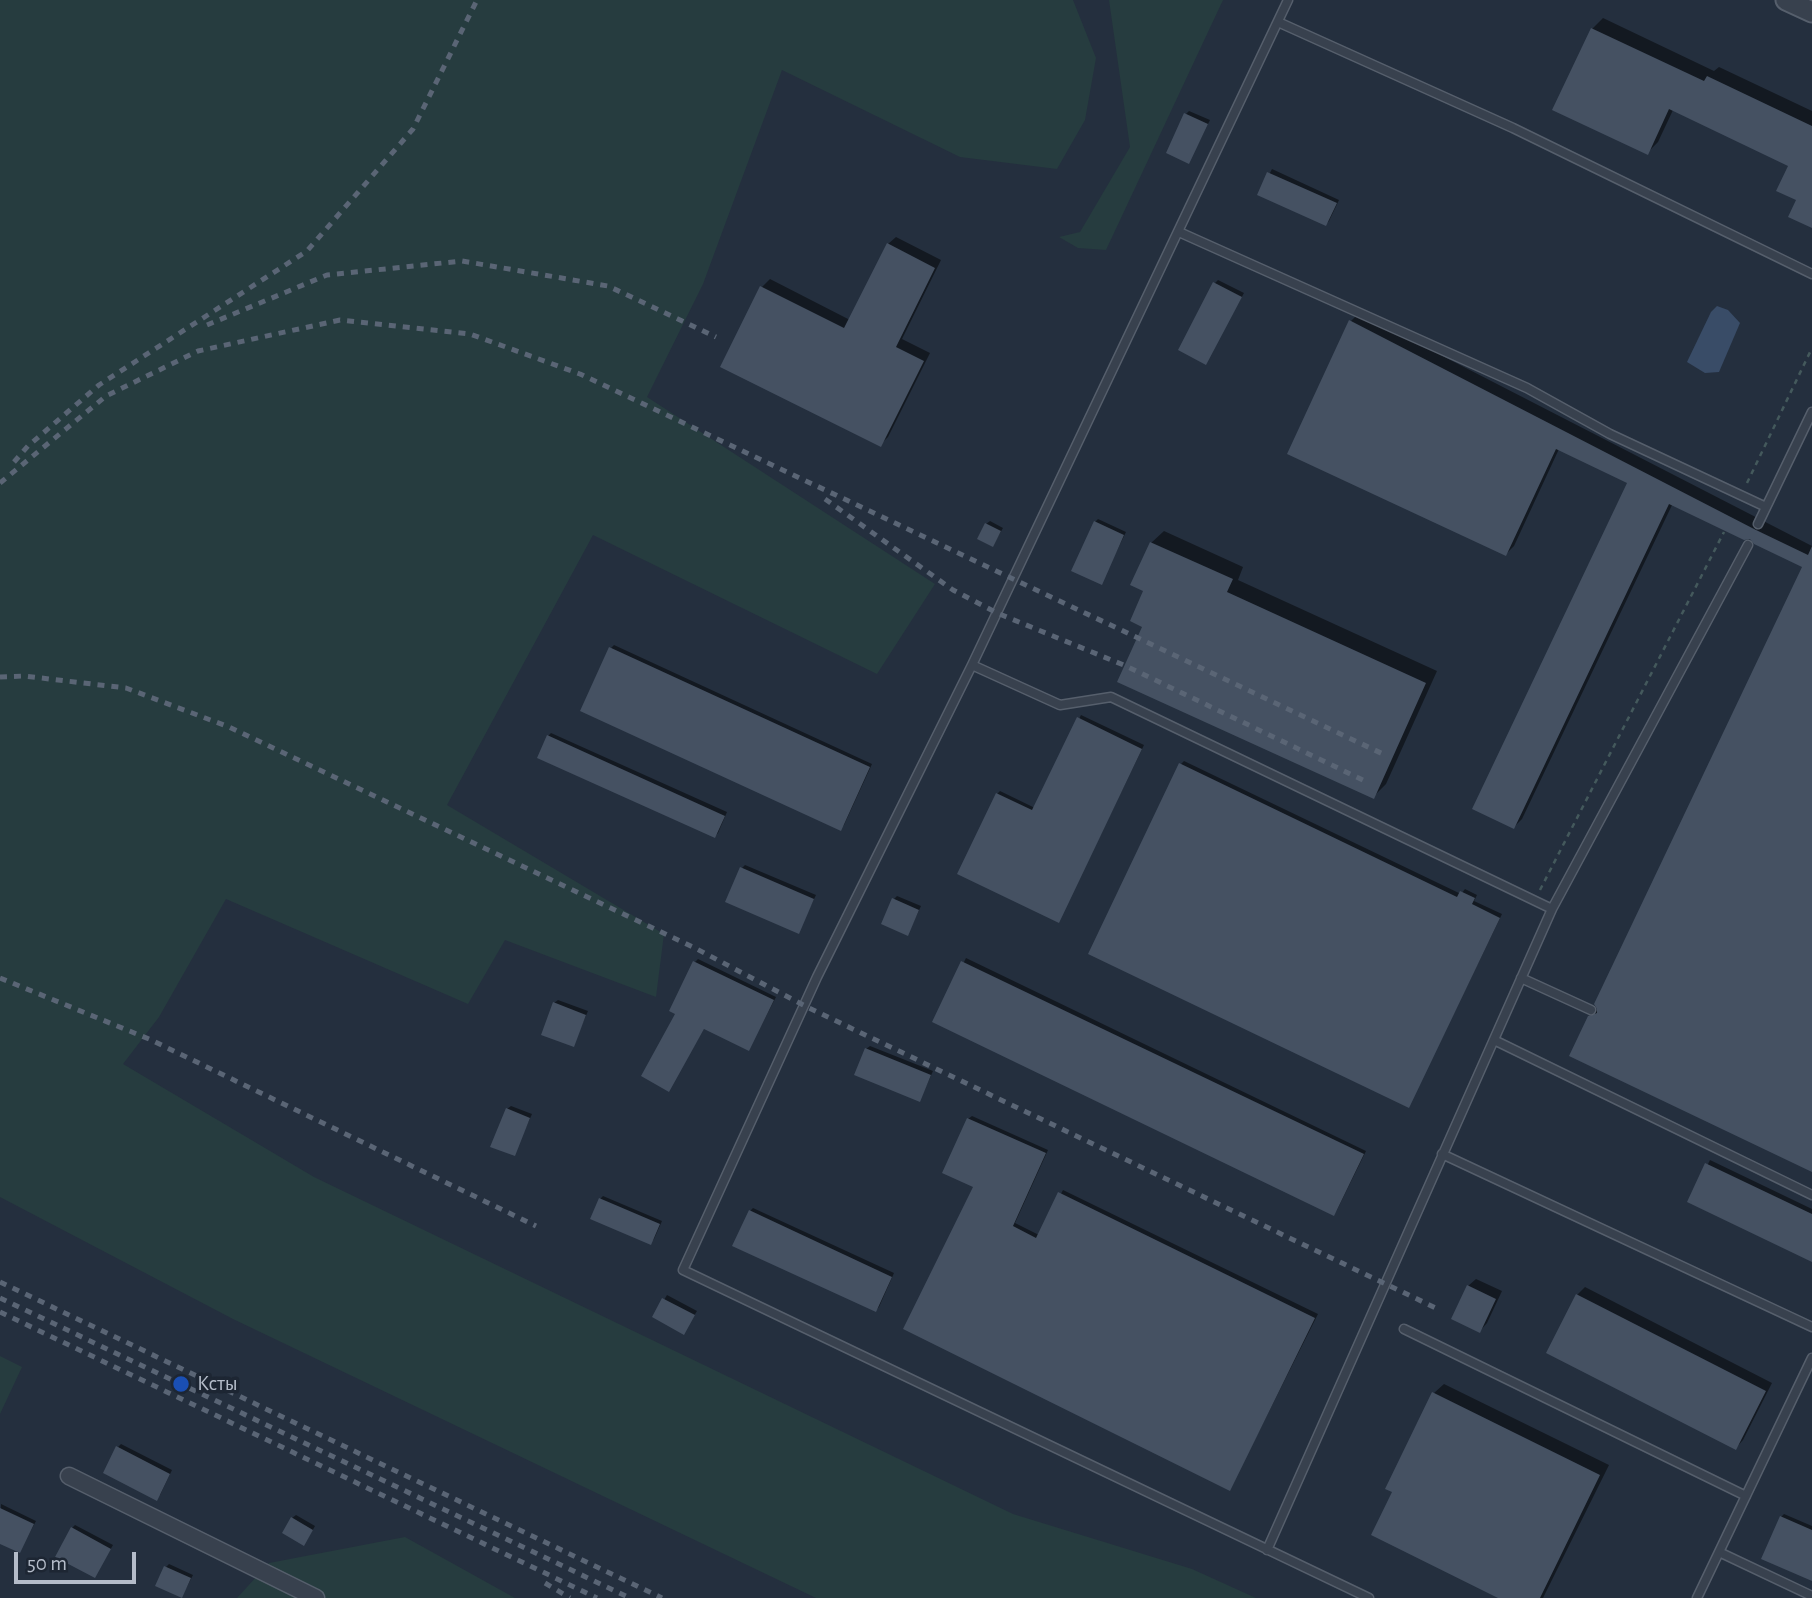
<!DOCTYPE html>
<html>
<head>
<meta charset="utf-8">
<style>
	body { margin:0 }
	#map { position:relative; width:1812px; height:1598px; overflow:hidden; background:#242f3e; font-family:"Alegreya Sans",sans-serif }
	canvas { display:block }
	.scale { position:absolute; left:14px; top:1552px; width:122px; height:32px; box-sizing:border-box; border:4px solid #b4bcc9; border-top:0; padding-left:9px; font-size:21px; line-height:24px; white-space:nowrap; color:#b4bcc9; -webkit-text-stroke:5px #1d2633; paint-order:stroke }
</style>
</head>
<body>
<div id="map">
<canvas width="1812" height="1598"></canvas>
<div class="scale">50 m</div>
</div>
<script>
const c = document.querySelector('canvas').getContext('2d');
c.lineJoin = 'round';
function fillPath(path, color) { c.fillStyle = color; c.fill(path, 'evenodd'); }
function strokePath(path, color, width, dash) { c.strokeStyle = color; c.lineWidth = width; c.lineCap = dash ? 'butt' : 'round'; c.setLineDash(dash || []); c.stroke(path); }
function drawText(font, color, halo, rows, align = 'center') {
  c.font = font + ' "Alegreya Sans",sans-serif'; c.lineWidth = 7; c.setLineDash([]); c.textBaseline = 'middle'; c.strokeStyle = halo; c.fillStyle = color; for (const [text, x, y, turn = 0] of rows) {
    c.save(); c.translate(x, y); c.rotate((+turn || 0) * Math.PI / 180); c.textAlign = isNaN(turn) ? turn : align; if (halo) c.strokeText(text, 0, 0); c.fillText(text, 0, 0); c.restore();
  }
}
const green = new Path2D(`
	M 0,0 L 1073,0 L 1096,58 L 1085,120 L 1057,169 L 960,157 L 782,70 L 703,284 L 647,397 L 935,584 L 877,674 L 593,535 L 447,805 L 664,934 L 656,997 L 505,940 L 468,1004 L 226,899 L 159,1017 L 123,1064 L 314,1177 L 1013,1514 L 1192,1569 L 1256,1598 L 816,1598 L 233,1319 L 0,1197 Z
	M 1109,0 L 1223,0 L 1106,250 L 1078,248 L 1059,237 L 1080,232 L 1130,147 Z
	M 0,1356 L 22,1367 L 0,1414 Z
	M 405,1537 L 515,1598 L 237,1598 L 269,1563 Z`);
const water = new Path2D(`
	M 1717,306 L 1728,310 L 1740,323 L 1719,372 L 1705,373 L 1687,362 L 1711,312 Z`);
const shadow = new Path2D(`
	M 1603,18 L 1714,71 L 1719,67 L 1812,111 L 1812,226 L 1798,200 L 1790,165 L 1673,110 L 1658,142 L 1647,153 L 1592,29 Z
	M 1189,111 L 1210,120 L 1189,162 L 1186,114 Z
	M 1272,169 L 1339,200 L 1329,221 L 1326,224 L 1259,194 Z
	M 896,237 L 941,260 L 902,339 L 930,353 L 888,437 L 880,445 L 762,287 L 770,279 L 850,320 L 888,244 Z
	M 1218,280 L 1244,293 L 1206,362 L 1215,283 Z
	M 1359,313 L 1812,546 L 1812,1170 L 1590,1017 L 1599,1008 L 1804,566 L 1751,537 L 1673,503 L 1522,819 L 1514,827 L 1630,483 L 1559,449 L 1514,546 L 1506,554 L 1351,321 Z
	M 1098,519 L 1126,532 L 1101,583 L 1095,522 Z
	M 990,521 L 1003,528 L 993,545 L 986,524 Z
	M 1164,531 L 1243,567 L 1238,580 L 1437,671 L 1386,784 L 1373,797 L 1145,626 L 1146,590 L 1151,543 Z
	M 614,645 L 872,764 L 844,825 L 840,829 L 611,648 Z
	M 1081,715 L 1144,745 L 1059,921 L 997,794 L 1000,791 L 1035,808 Z
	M 551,733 L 727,812 L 718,833 L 715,836 L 548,736 Z
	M 1184,761 L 1461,894 L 1465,889 L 1477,895 L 1474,901 L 1502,914 L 1409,1106 L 1181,764 Z
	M 745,865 L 816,895 L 798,932 L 742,868 Z
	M 897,896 L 921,906 L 908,934 L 894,899 Z
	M 966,958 L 1366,1151 L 1337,1210 L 1334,1214 L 934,1022 Z
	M 698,959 L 776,997 L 749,1049 L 705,1027 L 669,1090 L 677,1014 L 695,962 Z
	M 558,1000 L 588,1011 L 573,1045 L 554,1003 Z
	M 870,1046 L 933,1071 L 920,1100 L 866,1049 Z
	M 511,1106 L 532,1114 L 514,1154 L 507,1109 Z
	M 972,1116 L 1048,1150 L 1015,1223 L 1039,1235 L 1063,1190 L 1318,1314 L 1232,1485 L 976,1186 L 968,1119 Z
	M 1710,1160 L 1812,1209 L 1812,1260 L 1689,1202 Z
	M 603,1196 L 662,1221 L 654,1239 L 651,1242 L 600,1199 Z
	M 753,1208 L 894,1273 L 879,1307 L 876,1310 L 750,1211 Z
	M 1476,1279 L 1502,1291 L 1487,1323 L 1480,1331 L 1468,1286 Z
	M 1585,1287 L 1772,1383 L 1743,1440 L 1736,1448 L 1577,1295 Z
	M 667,1295 L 697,1311 L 684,1332 L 654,1317 Z
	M 1444,1384 L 1609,1465 L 1543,1598 L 1502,1598 L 1434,1393 Z
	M 121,1444 L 172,1470 L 160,1495 L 118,1447 Z
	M 1,1504 L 36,1521 L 20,1551 L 0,1542 Z
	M 1784,1514 L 1812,1526 L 1812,1579 L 1781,1517 Z
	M 296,1515 L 315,1526 L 307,1540 L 292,1518 Z
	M 75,1525 L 113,1545 L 95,1576 L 72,1528 Z
	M 169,1564 L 193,1575 L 182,1596 L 166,1567 Z`);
const building = new Path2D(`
	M 1591,28 L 1704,81 L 1707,76 L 1812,126 L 1812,228 L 1788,217 L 1796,200 L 1776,191 L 1788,166 L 1669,109 L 1648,155 L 1552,110 Z
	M 1184,113 L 1208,124 L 1189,164 L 1166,153 Z
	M 1267,172 L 1337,203 L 1326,226 L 1257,195 Z
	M 887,243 L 935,268 L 896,347 L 924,361 L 881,447 L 720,367 L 760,286 L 844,328 Z
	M 1213,282 L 1242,297 L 1206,365 L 1178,350 Z
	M 1349,320 L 1756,530 L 1808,555 L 1812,546 L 1812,1172 L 1569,1056 L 1588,1016 L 1597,1013 L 1597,1009 L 1594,1004 L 1802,567 L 1754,544 L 1750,539 L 1744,540 L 1669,504 L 1514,829 L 1472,809 L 1627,483 L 1556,449 L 1506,556 L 1287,454 Z
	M 1094,521 L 1124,535 L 1102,585 L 1071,571 Z
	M 985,523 L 1001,531 L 993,547 L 977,539 Z
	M 1150,542 L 1233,579 L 1227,592 L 1426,683 L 1374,799 L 1117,682 L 1142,627 L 1130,621 L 1143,591 L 1130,585 Z
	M 609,647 L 870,767 L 841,831 L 580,711 Z
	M 1077,717 L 1142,749 L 1059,923 L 957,874 L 996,793 L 1032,810 Z
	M 547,735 L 725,816 L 715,838 L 537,758 Z
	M 1179,763 L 1457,897 L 1460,891 L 1475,898 L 1472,904 L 1500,918 L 1409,1108 L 1088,954 Z
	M 740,867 L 814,899 L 799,934 L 725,902 Z
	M 892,898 L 919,910 L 908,936 L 881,924 Z
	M 693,961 L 774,1000 L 749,1051 L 704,1029 L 669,1092 L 641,1076 L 675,1014 L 669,1011 Z
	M 961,961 L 1364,1154 L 1334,1216 L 932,1022 Z
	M 553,1002 L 586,1015 L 574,1047 L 541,1035 Z
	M 865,1048 L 931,1075 L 920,1102 L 854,1075 Z
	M 506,1108 L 530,1118 L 515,1156 L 490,1147 Z
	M 967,1118 L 1046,1153 L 1013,1226 L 1036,1238 L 1058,1192 L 1315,1318 L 1230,1491 L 903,1329 L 973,1187 L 942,1173 Z
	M 1705,1163 L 1812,1214 L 1812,1262 L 1687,1202 Z
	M 599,1198 L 660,1224 L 651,1245 L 590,1219 Z
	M 749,1210 L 892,1277 L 876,1312 L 732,1246 Z
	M 1467,1285 L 1496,1299 L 1480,1333 L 1451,1319 Z
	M 1576,1294 L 1766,1391 L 1736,1450 L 1546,1353 Z
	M 662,1298 L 695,1315 L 684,1335 L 652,1317 Z
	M 1432,1392 L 1600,1475 L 1540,1598 L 1498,1598 L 1371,1535 L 1392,1492 L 1385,1489 Z
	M 116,1446 L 170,1474 L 157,1501 L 103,1473 Z
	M 0,1508 L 34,1524 L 20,1553 L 0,1544 Z
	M 1780,1516 L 1812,1530 L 1812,1581 L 1761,1559 Z
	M 291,1517 L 313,1530 L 304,1546 L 282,1533 Z
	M 71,1527 L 111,1549 L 95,1578 L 55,1557 Z
	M 164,1566 L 191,1578 L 182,1598 L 155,1586 Z`);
const path = new Path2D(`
	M 1747,483 L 1812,348
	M 1540,890 L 1724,532`);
const service = new Path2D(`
	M 1288,0 L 972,665 L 817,977 L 683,1270 L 1369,1598
	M 1278,22 L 1513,128 L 1812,274
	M 1179,232 L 1527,388 L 1610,434 L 1766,507
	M 1758,524 L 1812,412
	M 972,665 L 1060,705 L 1111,697 L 1552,909
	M 1521,978 L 1591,1010
	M 1494,1040 L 1812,1195
	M 1442,1154 L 1812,1327
	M 1404,1329 L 1746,1496
	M 1267,1550 L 1552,909 L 1748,545
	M 1719,1552 L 1812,1596
	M 1697,1598 L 1812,1358`);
const minor = new Path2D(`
	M 69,1476 L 316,1598`);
const tertiary = new Path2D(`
	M 1786,0 L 1812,12`);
const rail = new Path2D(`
	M 207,325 L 327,275 L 462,261 L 608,286 L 716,337
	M 14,462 L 28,446 L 99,385 L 307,251 L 413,129 L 477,0
	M 0,483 L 106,396 L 198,351 L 340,320 L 470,334 L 580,374 L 1383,754
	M 825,499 L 953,590 L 997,613 L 1126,666 L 1367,782
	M 0,677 L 24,676 L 126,688 L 229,727 L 693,947 L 809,1008 L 1440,1310
	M 0,978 L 149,1039 L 536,1226
	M 0,1282 L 662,1598
	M 0,1298 L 630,1598
	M 0,1312 L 597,1598
	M 545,1583 L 570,1598`);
const markers = [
	[181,1384,9,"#1a4fb4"]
];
const poiNames = [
	["Ксты",197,1384]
];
fillPath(green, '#263c3f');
fillPath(water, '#394c67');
fillPath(shadow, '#0007');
fillPath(building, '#455162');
strokePath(service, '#565f6c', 11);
strokePath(minor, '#565f6c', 19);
strokePath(tertiary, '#565f6c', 23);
strokePath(path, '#44595c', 2.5, [5, 5]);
strokePath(service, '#38414e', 8);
strokePath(minor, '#38414e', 16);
strokePath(tertiary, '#38414e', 19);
strokePath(rail, '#5a6575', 5, [7, 7]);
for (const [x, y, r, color] of markers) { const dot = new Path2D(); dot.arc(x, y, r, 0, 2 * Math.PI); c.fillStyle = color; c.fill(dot); strokePath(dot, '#1d2633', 2.5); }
drawText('21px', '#b4bcc9', '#1d2633', poiNames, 'left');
</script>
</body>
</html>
